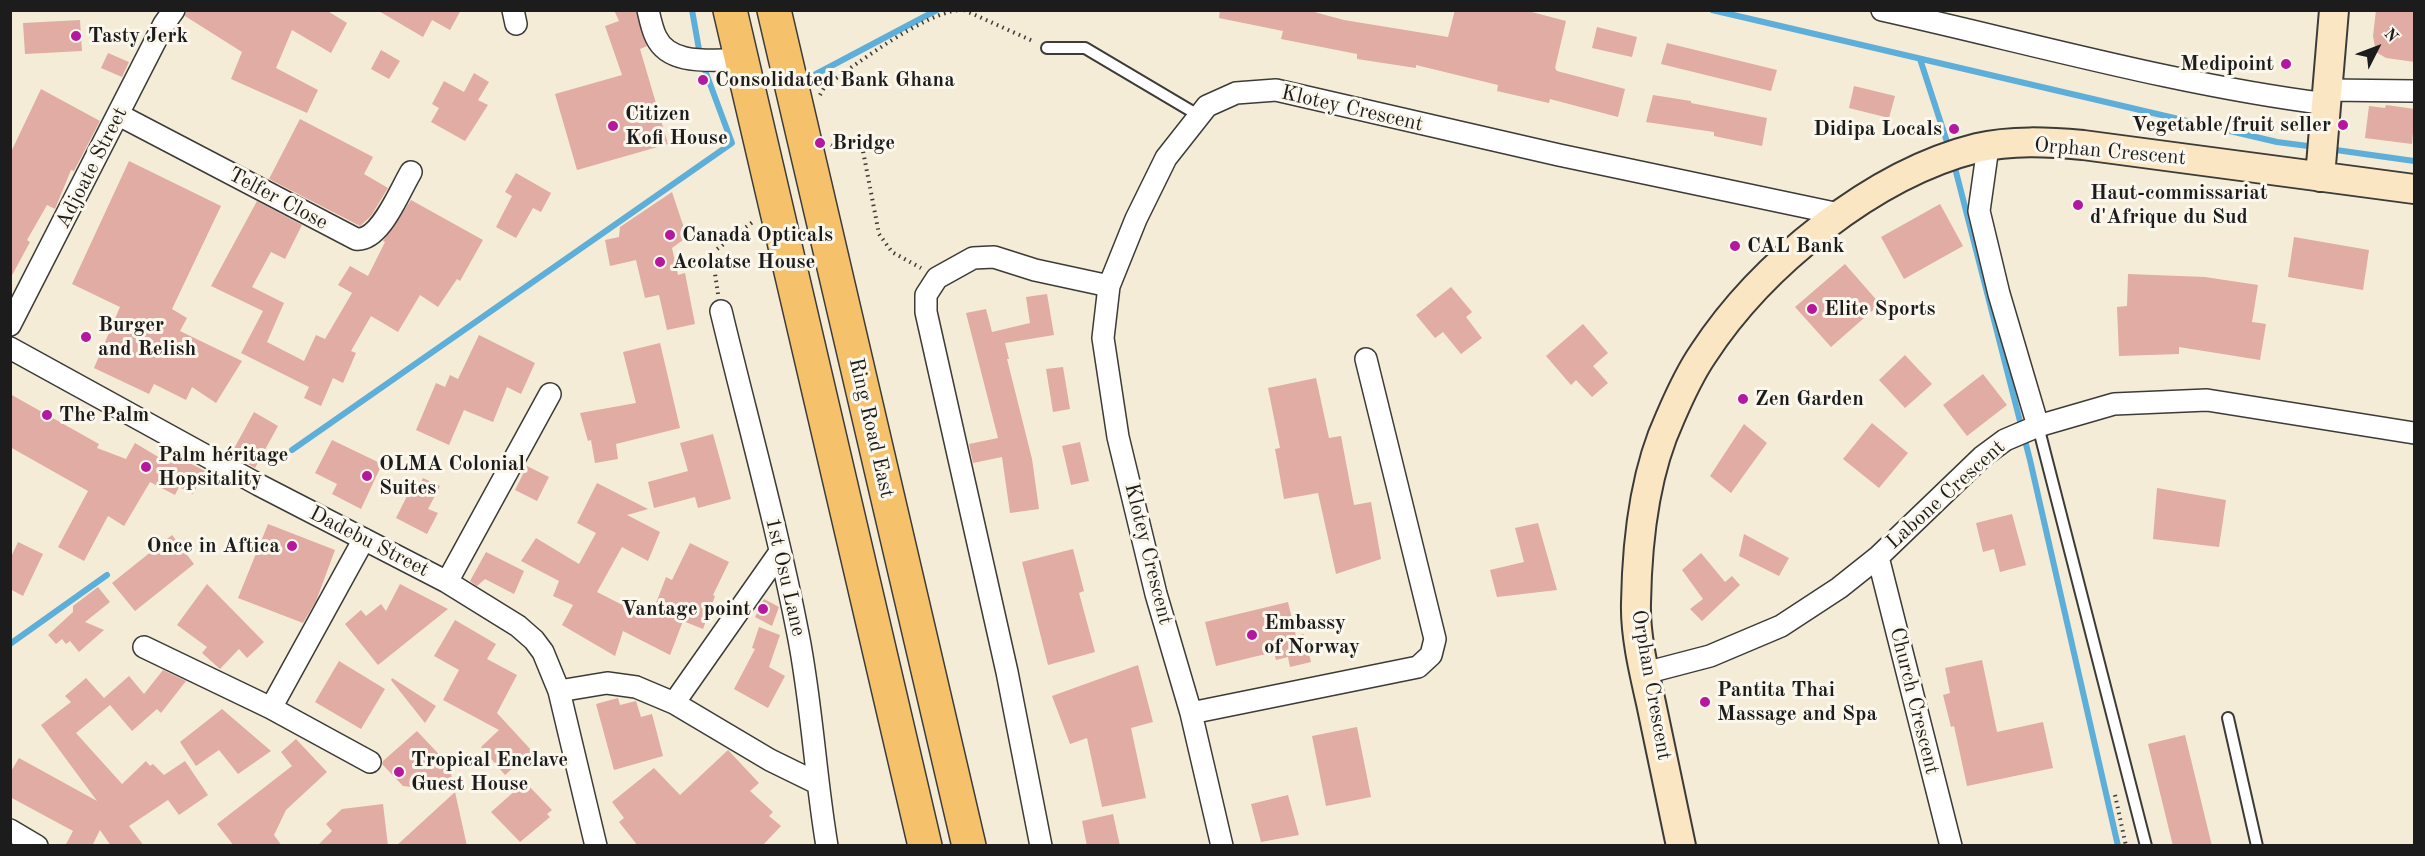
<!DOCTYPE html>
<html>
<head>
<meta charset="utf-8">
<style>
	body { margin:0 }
	#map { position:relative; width:2425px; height:856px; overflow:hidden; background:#f4ecd6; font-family:"Old Standard TT",serif }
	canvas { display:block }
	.frame { position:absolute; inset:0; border:12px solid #1c1c1c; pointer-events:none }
	.north { position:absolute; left:2347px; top:18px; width:60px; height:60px; -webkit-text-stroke:4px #fbf7ec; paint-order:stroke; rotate:48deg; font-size:16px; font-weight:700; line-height:24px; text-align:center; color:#1c1c1c }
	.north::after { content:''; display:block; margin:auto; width:21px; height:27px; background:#1c1c1c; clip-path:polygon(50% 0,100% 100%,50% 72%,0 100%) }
</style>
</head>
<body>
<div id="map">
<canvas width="2425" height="856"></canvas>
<div class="frame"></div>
<div class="north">N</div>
</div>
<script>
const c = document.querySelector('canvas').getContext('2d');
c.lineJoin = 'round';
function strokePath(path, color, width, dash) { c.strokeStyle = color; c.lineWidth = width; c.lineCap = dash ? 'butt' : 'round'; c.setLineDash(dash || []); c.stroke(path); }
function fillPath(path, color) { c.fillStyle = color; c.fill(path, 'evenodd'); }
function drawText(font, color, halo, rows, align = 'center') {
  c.font = font + ' "Old Standard TT",serif'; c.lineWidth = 6; c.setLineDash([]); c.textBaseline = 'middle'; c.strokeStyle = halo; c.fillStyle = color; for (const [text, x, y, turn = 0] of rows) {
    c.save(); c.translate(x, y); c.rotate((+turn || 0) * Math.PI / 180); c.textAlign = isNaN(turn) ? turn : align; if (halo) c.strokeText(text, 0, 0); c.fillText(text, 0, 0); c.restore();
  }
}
const stream = new Path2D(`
	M 692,10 L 700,55
	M 1712,10 L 2277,142 L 2316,147
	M 1920,59 L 1949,148
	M 816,74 L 937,10
	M 2329,149 L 2414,161
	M 1954,164 L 2030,460 L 2118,846
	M 292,450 L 732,143 L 703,65
	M 10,644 L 107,575`);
const building = new Path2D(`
	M 187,10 L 326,10 L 347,23 L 331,53 L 292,30 L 276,68 L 318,90 L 307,113 L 231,79 L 242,52 L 185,16 Z
	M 377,10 L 461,10 L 450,30 L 432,20 L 423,37 Z
	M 614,10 L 636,10 L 647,46 L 640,49 L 668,144 L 577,170 L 555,94 L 622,75 L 605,26 L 619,21 Z
	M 1220,10 L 1307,10 L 1344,20 L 1448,37 L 1455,10 L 1524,10 L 1566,21 L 1555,68 L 1557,71 L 1625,89 L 1618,117 L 1550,99 L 1549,103 L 1497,91 L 1498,85 L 1416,65 L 1416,68 L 1357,59 L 1357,54 L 1281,39 L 1283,31 L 1219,18 Z
	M 2376,10 L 2415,10 L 2415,62 L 2386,58 L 2376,52 L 2373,36 Z
	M 80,20 L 82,51 L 25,54 L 23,23 Z
	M 1597,27 L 1637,37 L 1632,57 L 1592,48 Z
	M 1667,43 L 1777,70 L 1771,91 L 1661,64 Z
	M 381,50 L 400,61 L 389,79 L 371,69 Z
	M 108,53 L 129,62 L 122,77 L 101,68 Z
	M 474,73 L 489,82 L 478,100 L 488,105 L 465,141 L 431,122 L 439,108 L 432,104 L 444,81 L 464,92 Z
	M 1854,86 L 1895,96 L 1889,118 L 1849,108 Z
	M 41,89 L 100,121 L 74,171 L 71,170 L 55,209 L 47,205 L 27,240 L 30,242 L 10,279 L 10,154 Z
	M 1653,95 L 1691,101 L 1691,103 L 1767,118 L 1762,146 L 1714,136 L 1714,132 L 1646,122 Z
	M 2386,105 L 2415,109 L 2412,144 L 2365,138 L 2369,106 L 2385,108 Z
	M 300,119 L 373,157 L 364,174 L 388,188 L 371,216 L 360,226 L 269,179 Z
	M 129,161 L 221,206 L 172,309 L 187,318 L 180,331 L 242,361 L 216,403 L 192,387 L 186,400 L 154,384 L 149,394 L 94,368 L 120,307 L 72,284 Z
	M 516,173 L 551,193 L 541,212 L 533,208 L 516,238 L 496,227 L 512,196 L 505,192 Z
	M 672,192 L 687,237 L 672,248 L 678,275 L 685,273 L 695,324 L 667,330 L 659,295 L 645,298 L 636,260 L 610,266 L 605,240 L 619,237 L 620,227 Z
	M 411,200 L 483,240 L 460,281 L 457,279 L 438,307 L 420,295 L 398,332 L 371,316 L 351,351 L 356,353 L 343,383 L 333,378 L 321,406 L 304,398 L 309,387 L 241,353 L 263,311 L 211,286 L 257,201 L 302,225 L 285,259 L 271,252 L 252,287 L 284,303 L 267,342 L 304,361 L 316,335 L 325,339 L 352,293 L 338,285 L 350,266 L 368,276 L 385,242 L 383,241 Z
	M 1940,204 L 1963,246 L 1904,279 L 1881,237 Z
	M 2294,237 L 2369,250 L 2363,290 L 2288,277 Z
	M 1845,264 L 1880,304 L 1831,347 L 1795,307 Z
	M 2128,274 L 2205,277 L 2258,285 L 2252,322 L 2266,324 L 2260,360 L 2179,347 L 2179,354 L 2119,356 L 2117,307 L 2127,306 Z
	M 1451,287 L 1472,312 L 1466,317 L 1482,338 L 1461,354 L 1443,332 L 1435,338 L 1416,315 Z
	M 1047,294 L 1054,335 L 1005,343 L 1009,359 L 1007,359 L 1032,459 L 1039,509 L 1010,513 L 1002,457 L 973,463 L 969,444 L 998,438 L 966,313 L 986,309 L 992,332 L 1030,323 L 1026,297 Z
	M 1583,324 L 1608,353 L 1593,366 L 1608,383 L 1592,397 L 1576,380 L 1571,385 L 1546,356 Z
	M 479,335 L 535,363 L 521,394 L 507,387 L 493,422 L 464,410 L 449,445 L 416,430 L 436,383 L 445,387 L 450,375 L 458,379 Z
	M 660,343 L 680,428 L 616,444 L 618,459 L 595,463 L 591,440 L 588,441 L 580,413 L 636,403 L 623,352 Z
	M 1905,355 L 1932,384 L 1905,408 L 1879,380 Z
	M 1063,367 L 1070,409 L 1053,412 L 1046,369 Z
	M 1983,374 L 2007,405 L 1967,436 L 1943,405 Z
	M 1316,378 L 1329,438 L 1341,436 L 1354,505 L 1371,502 L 1381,559 L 1336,574 L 1318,493 L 1284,499 L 1275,449 L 1280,448 L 1268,388 Z
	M 10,394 L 99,444 L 97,448 L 126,459 L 135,443 L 170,464 L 174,455 L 205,471 L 193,494 L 179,487 L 175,495 L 150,482 L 124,526 L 108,516 L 84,561 L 58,547 L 88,491 L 10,447 Z
	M 254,412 L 278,426 L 255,468 L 231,454 Z
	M 1872,423 L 1908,453 L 1879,488 L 1843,459 Z
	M 1744,424 L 1767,443 L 1731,493 L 1710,476 Z
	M 713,434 L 731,499 L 698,508 L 695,497 L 654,508 L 648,482 L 688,471 L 680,443 Z
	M 332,440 L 382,464 L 361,509 L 332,494 L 337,484 L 315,473 Z
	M 1080,442 L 1089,481 L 1071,485 L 1062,446 Z
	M 527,466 L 549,477 L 537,501 L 515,490 Z
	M 423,478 L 440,486 L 428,509 L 438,513 L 427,534 L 396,518 L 413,484 L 419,486 Z
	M 597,483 L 648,509 L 627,515 L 660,532 L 648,561 L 622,547 L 597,592 L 650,619 L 666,577 L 672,580 L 690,543 L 729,562 L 713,595 L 715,596 L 703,629 L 683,621 L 670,655 L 623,631 L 615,656 L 562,625 L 573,605 L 553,596 L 559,581 L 521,561 L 536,538 L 579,564 L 596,533 L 577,523 Z
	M 2157,488 L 2226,500 L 2219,547 L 2153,539 Z
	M 2012,514 L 2026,565 L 2000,572 L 1994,549 L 1983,552 L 1976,523 Z
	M 1538,523 L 1557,590 L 1497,597 L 1490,570 L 1524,562 L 1515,528 Z
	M 268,524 L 335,550 L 316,601 L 303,623 L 238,598 Z
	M 1744,534 L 1789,558 L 1779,576 L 1739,556 Z
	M 172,535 L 194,564 L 135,611 L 112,583 Z
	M 18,542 L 43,554 L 23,596 L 10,589 L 10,559 Z
	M 1073,549 L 1084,591 L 1079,593 L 1095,652 L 1048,665 L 1022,562 Z
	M 486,552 L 524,571 L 514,594 L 485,579 L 477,586 L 470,581 Z
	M 1701,553 L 1725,582 L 1732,576 L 1740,585 L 1702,621 L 1690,609 L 1703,599 L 1682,570 Z
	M 207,584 L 264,642 L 247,658 L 239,649 L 220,669 L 202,653 L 207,647 L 177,625 Z
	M 400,584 L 448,609 L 378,665 L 345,624 L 361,610 L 366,616 L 381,604 L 386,611 Z
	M 98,587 L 110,602 L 85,622 L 104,630 L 79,652 L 70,641 L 66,644 L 62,639 L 56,644 L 48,635 L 73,612 L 73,606 Z
	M 764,599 L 779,607 L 772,626 L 755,617 Z
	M 1288,602 L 1296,636 L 1304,634 L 1311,662 L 1290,667 L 1288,657 L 1276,660 L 1274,652 L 1216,666 L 1205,622 Z
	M 455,620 L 496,644 L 487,659 L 517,675 L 497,713 L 532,751 L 505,775 L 481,747 L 499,730 L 443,700 L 459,670 L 434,656 Z
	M 759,627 L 780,635 L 769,667 L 785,676 L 768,708 L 734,689 L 755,649 L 752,648 Z
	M 1982,660 L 1997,732 L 2043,722 L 2053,768 L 1967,786 L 1954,726 L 1951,727 L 1943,695 L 1950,693 L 1945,668 Z
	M 339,661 L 385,689 L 361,729 L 315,702 Z
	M 1138,665 L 1153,722 L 1131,728 L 1146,798 L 1102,807 L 1087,738 L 1070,744 L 1052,696 Z
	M 163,670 L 186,681 L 161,713 L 157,709 L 132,731 L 110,705 L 76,733 L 122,784 L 146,761 L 150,766 L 153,764 L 164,775 L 185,761 L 208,795 L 179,815 L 168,800 L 129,826 L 144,846 L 111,846 L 100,830 L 92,846 L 65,846 L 73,831 L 10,797 L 10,773 L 19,758 L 97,801 L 41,725 L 71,702 L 65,696 L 86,678 L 104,698 L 129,676 L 144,694 Z
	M 392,678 L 436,706 L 425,723 L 391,680 Z
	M 618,698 L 620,705 L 636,701 L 641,717 L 652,714 L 663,756 L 614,770 L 596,704 Z
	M 222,709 L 271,751 L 238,774 L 219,750 L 196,766 L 180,742 Z
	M 1357,727 L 1371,797 L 1326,806 L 1312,736 Z
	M 417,731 L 449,765 L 455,792 L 403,786 L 382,764 L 383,761 Z
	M 2185,735 L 2212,846 L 2173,846 L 2148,744 Z
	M 296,739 L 327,772 L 286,810 L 274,835 L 282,846 L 234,846 L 217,824 L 292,766 L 281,752 Z
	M 728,750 L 759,783 L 750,791 L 773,812 L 769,816 L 781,826 L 762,846 L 638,846 L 619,822 L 624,818 L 612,802 L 654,768 L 680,795 Z
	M 525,782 L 552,810 L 547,814 L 550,817 L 520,842 L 491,812 Z
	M 455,792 L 467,846 L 396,846 Z
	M 1288,795 L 1299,835 L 1261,842 L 1251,804 Z
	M 383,804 L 388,846 L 317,846 L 332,831 L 326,824 L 342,809 Z
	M 1113,814 L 1120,846 L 1087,846 L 1082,821 Z`);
const path = new Path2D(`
	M 964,10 L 1035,42
	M 820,95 L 825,86 C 857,64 922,14 959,10
	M 831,145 L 835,147 L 860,146 L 863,151 L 879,234 L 892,252 L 921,268
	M 718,294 L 712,253 L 754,221
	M 2115,795 L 2126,846`);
const lane = new Path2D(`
	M 1047,48 L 1085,48 L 1198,115
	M 2038,426 L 2146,846
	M 2228,718 L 2257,846`);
const street = new Path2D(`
	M 513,10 L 516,24
	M 648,10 C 650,19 652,29 656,37 C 670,67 714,59 741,60
	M 1882,10 C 2030,43 2177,85 2327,104
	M 2328,90 L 2414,91
	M 119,115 L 356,239 C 380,242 399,192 411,172
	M 1988,147 L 1979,211 L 1999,294 L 2038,426
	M 721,311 C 747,419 777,526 798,634 C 812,704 815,775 827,846
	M 10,325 L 164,24 L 174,10
	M 10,348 L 259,485 L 447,582 L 518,626 L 534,640 L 543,652 L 559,691 L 596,846
	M 1878,557 L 1951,846
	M 447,582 L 550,394
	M 144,647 L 271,708 L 370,762
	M 1645,673 L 1710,656 L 1781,626 L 1839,588 L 1878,557 L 1982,457 L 2005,440 L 2038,426 L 2114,404 L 2207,400 L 2414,433
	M 559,691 L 607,683 L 636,687 L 674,703 L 770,760 L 817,783
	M 674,703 L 780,552
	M 271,708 L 364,539
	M 1191,713 L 1418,667 L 1431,655 L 1435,639 L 1366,359
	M 10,830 L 37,846
	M 1041,846 L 1007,672 L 926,312 L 926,295 L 937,278 L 973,258 L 994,257 L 1035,270 L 1109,286
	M 1222,846 L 1191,713 L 1156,594 L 1118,437 L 1103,338 L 1109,286 L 1136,219 L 1166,158 L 1207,106 L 1236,93 L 1276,90 L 1559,155 L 1839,214`);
const secondary = new Path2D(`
	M 2320,177 L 2334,10
	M 1681,846 C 1671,798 1661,751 1651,703 C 1644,672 1635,635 1636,603 C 1637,542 1644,474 1670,418 C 1679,397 1690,373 1703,354 C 1761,265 1873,174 1977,148 C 2011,140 2049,142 2083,145 L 2414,189`);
const primary = new Path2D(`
	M 730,10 L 925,846
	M 774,10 L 969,846`);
const markers = [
	[76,36,6,"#b5179e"],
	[2286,64,6,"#b5179e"],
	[703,80,6,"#b5179e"],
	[2343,125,6,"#b5179e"],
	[613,126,6,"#b5179e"],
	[1954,129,6,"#b5179e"],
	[820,143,6,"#b5179e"],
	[2078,205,6,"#b5179e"],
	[670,235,6,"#b5179e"],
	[1735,246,6,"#b5179e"],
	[660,262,6,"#b5179e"],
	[1812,309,6,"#b5179e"],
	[86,337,6,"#b5179e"],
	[1743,399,6,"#b5179e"],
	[47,415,6,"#b5179e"],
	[146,467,6,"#b5179e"],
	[367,476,6,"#b5179e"],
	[292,546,6,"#b5179e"],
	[763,609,6,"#b5179e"],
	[1252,635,6,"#b5179e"],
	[1705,702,6,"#b5179e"],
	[399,772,6,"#b5179e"]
];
const poiNames = [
	["Tasty Jerk",88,36],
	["Medipoint",2274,64,"right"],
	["Consolidated Bank Ghana",715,80],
	["Citizen",625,114],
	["Kofi House",625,138],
	["Vegetable/fruit seller",2331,125,"right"],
	["Didipa Locals",1942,129,"right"],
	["Bridge",832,143],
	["Haut-commissariat",2090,193],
	["d'Afrique du Sud",2090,217],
	["Canada Opticals",682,235],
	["CAL Bank",1747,246],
	["Acolatse House",672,262],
	["Elite Sports",1824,309],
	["Burger",98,325],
	["and Relish",98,349],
	["Zen Garden",1755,399],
	["The Palm",59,415],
	["Palm héritage",158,455],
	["Hopsitality",158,479],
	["OLMA Colonial",379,464],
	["Suites",379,488],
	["Once in Aftica",280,546,"right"],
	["Vantage point",751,609,"right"],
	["Embassy",1264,623],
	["of Norway",1264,647],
	["Pantita Thai",1717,690],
	["Massage and Spa",1717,714],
	["Tropical Enclave",411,760],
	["Guest House",411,784]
];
const streetNames = [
	["Klotey Crescent",1352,109,13],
	["Orphan Crescent",2110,152,5],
	["Adjoate Street",92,168,-63],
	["Telfer Close",278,199,28],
	["Ring Road East",871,428,77],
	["Labone Crescent",1946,495,-42],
	["Dadebu Street",369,542,27],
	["Klotey Crescent",1148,554,76],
	["1st Osu Lane",785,577,77],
	["Orphan Crescent",1651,685,80],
	["Church Crescent",1914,701,76]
];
strokePath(stream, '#5daed8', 6);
fillPath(building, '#e0aca3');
strokePath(lane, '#3c3b38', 14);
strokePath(street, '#3c3b38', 24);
strokePath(secondary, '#3c3b38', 32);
strokePath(primary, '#3c3b38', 36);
strokePath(path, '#3c3b38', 4, [1.5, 4.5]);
strokePath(lane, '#fff', 10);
strokePath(street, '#fff', 21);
strokePath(secondary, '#fbe6c4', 28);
strokePath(primary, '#f5c16b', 33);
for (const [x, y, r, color] of markers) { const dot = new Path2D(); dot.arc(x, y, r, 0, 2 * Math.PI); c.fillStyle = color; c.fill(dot); strokePath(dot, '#fbf7ec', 2); }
drawText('bold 21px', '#1c1c1c', '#fbf7ec', poiNames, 'left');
drawText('21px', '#1c1c1c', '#fbf7ec', streetNames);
</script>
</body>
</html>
